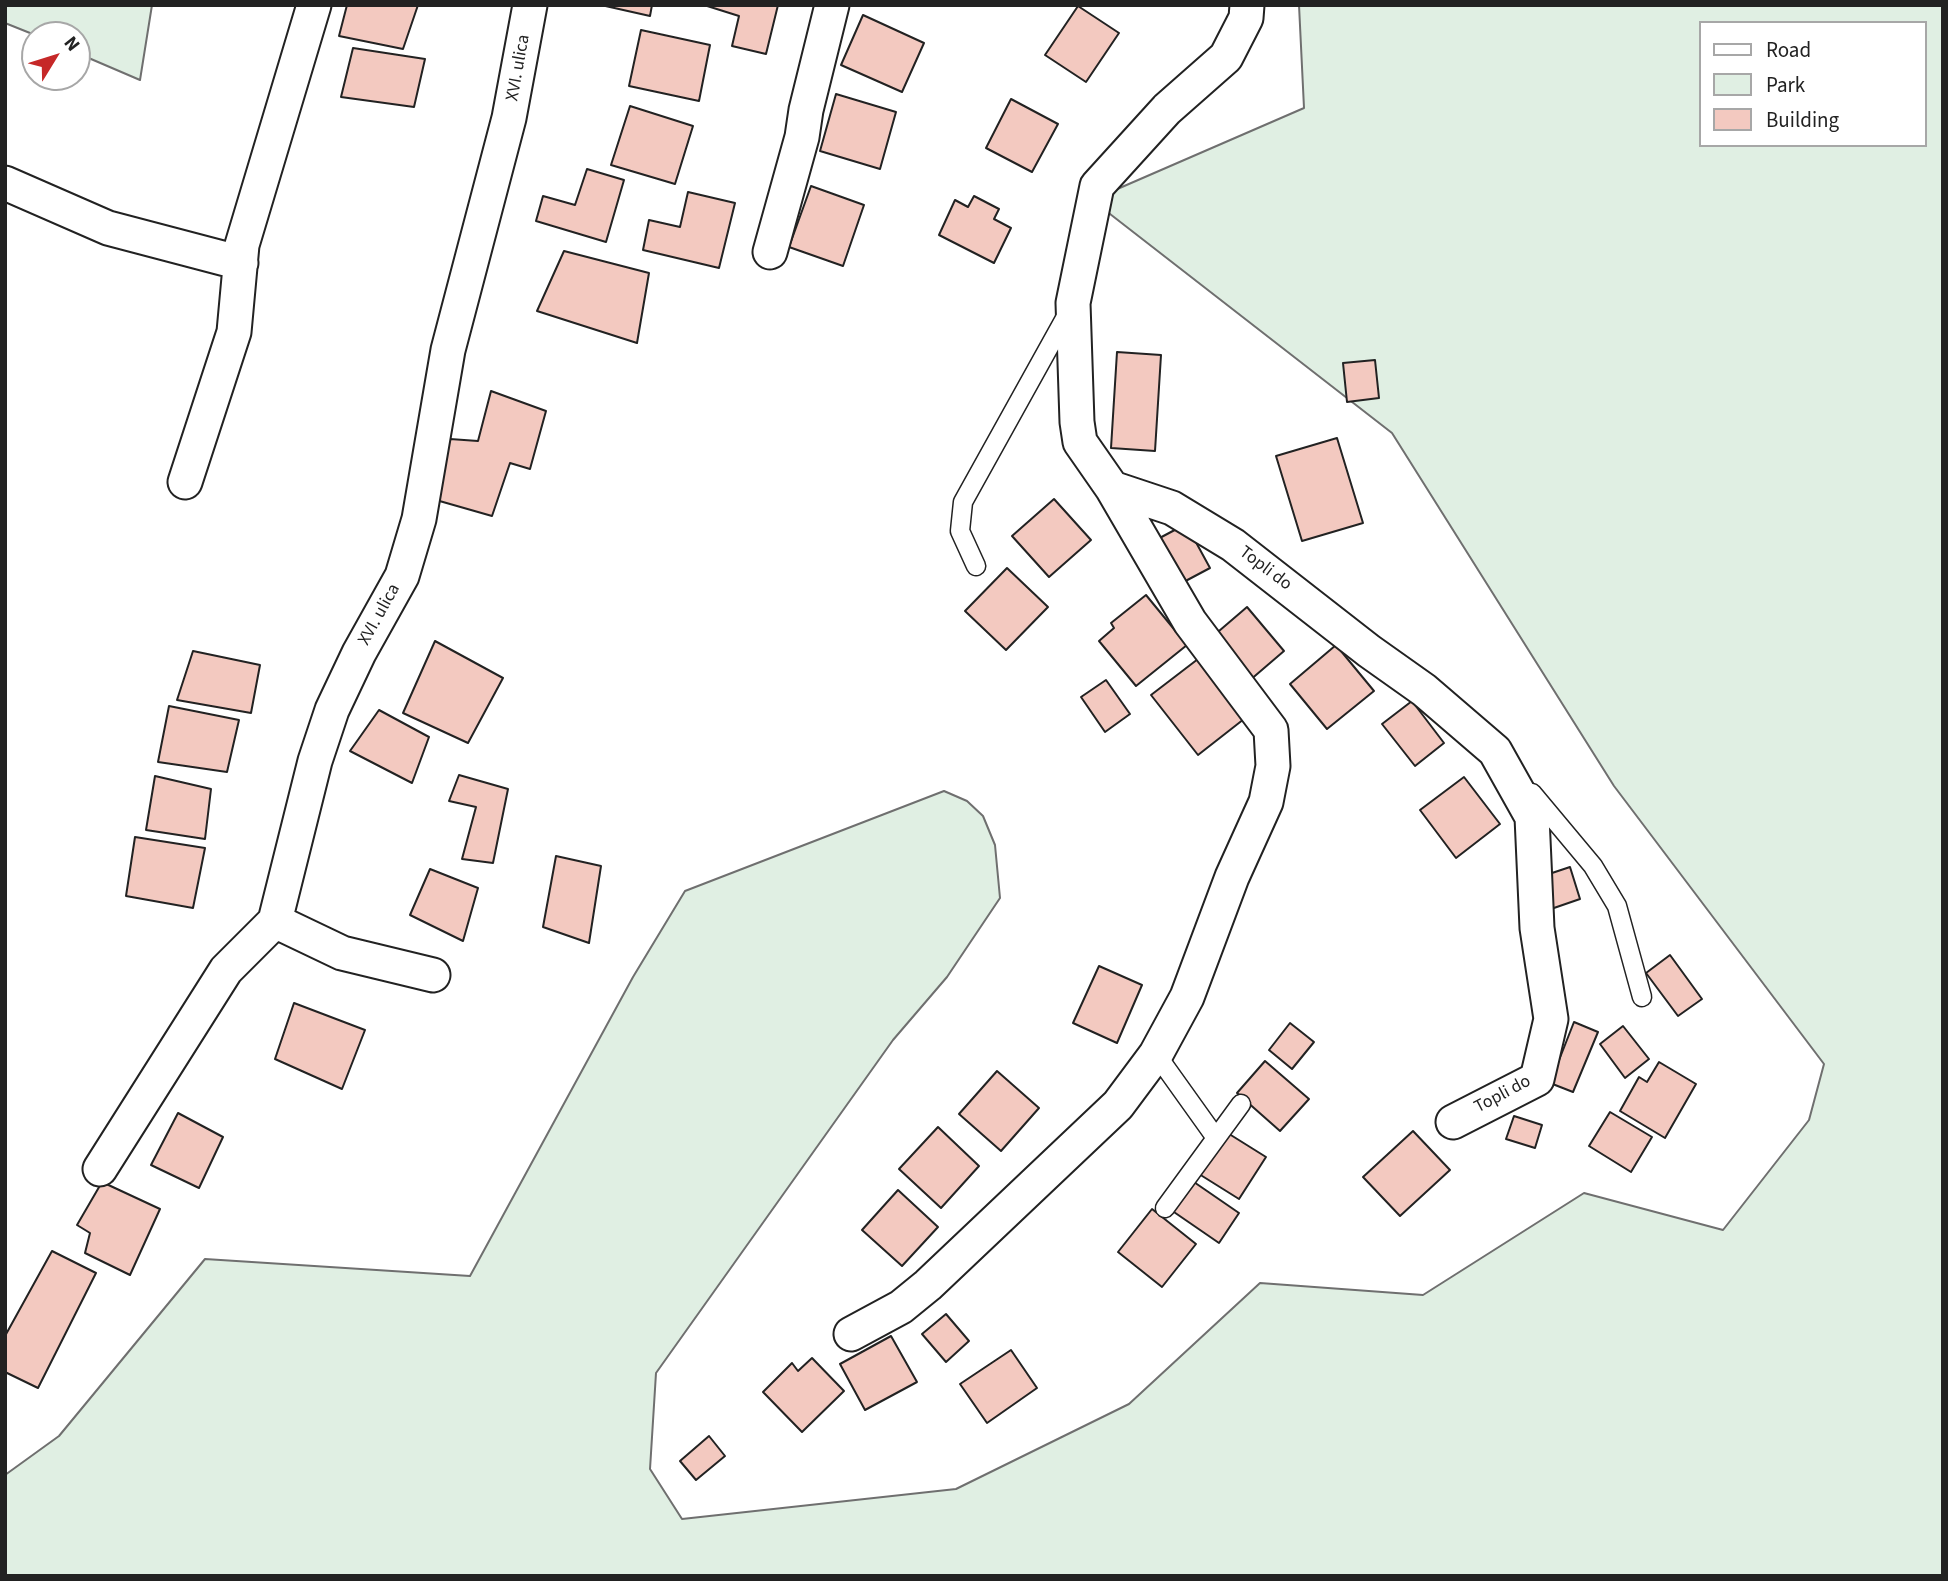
<!DOCTYPE html>
<html>
<head>
<meta charset="utf-8">
<style>
	body { margin:0 }
	#map { position:relative; width:1948px; height:1581px; overflow:hidden; background:#fff; font-family:"Source Sans 3",sans-serif }
	canvas { display:block }
	.frame { position:absolute; inset:0; border:7px solid #222; pointer-events:none }
	.legend { position:absolute; left:1699px; top:21px; width:228px; height:126px; box-sizing:border-box; background:#fff; border:2px solid #a7a7a7; margin:0; padding:9px 12px; list-style:none; font-size:21px; color:#222 }
	.legend li { display:flex; align-items:center; gap:14px; height:35px }
	.legend b { width:35px; border:2px solid #a7a7a7 }
	.north { position:absolute; left:21px; top:21px; width:70px; height:70px; box-sizing:border-box; background:#fff; border:2px solid #a7a7a7; border-radius:50%; rotate:52deg; font-size:19px; font-weight:700; line-height:28px; text-align:center; color:#222 }
	.north::after { content:''; display:block; margin:auto; width:24px; height:32px; background:#c62828; clip-path:polygon(50% 0,100% 100%,50% 72%,0 100%) }
</style>
</head>
<body>
<div id="map">
<canvas width="1948" height="1581"></canvas>
<div class="frame"></div>
<ul class="legend">
<li><b style="height:9px;background:#fff"></b>Road</li>
<li><b style="height:19px;background:#e0efe3"></b>Park</li>
<li><b style="height:19px;background:#f3c9c0"></b>Building</li>
</ul>
<div class="north">N</div>
</div>
<script>
const c = document.querySelector('canvas').getContext('2d');
c.lineJoin = 'round';
function fillPath(path, color) { c.fillStyle = color; c.fill(path, 'evenodd'); }
function strokePath(path, color, width, dash) { c.strokeStyle = color; c.lineWidth = width; c.lineCap = dash ? 'butt' : 'round'; c.setLineDash(dash || []); c.stroke(path); }
function drawText(font, color, halo, rows, align = 'center') {
  c.font = font + ' "Source Sans 3",sans-serif'; c.lineWidth = 5; c.setLineDash([]); c.textBaseline = 'middle'; c.strokeStyle = halo; c.fillStyle = color; for (const [text, x, y, turn = 0] of rows) {
    c.save(); c.translate(x, y); c.rotate((+turn || 0) * Math.PI / 180); c.textAlign = isNaN(turn) ? turn : align; if (halo) c.strokeText(text, 0, 0); c.fillText(text, 0, 0); c.restore();
  }
}
const green = new Path2D(`
	M 5,5 L 152,5 L 140,80 L 77,53 L 77,35 L 35,35 L 5,23 Z
	M 1299,5 L 1943,5 L 1943,1576 L 5,1576 L 5,1475 L 59,1436 L 205,1259 L 470,1276 L 633,977 L 685,891 L 944,791 L 967,801 L 983,816 L 995,845 L 1000,898 L 947,977 L 893,1040 L 656,1373 L 650,1469 L 682,1519 L 956,1489 L 1129,1404 L 1260,1283 L 1423,1295 L 1584,1193 L 1723,1230 L 1809,1120 L 1824,1064 L 1614,786 L 1392,433 L 1092,200 L 1304,108 ZM 1701,23 L 1925,23 L 1925,145 L 1701,145 Z`);
const building = new Path2D(`
	M 347,5 L 418,5 L 403,49 L 339,36 Z
	M 601,5 L 652,5 L 650,16 Z
	M 704,5 L 778,5 L 766,54 L 732,46 L 739,16 Z
	M 1078,6 L 1119,33 L 1086,82 L 1045,55 Z
	M 863,15 L 924,43 L 902,92 L 841,65 Z
	M 641,30 L 710,45 L 699,101 L 629,86 Z
	M 353,48 L 425,59 L 414,107 L 341,97 Z
	M 836,94 L 896,112 L 880,169 L 820,151 Z
	M 1011,99 L 1058,124 L 1032,172 L 986,148 Z
	M 630,106 L 693,126 L 675,184 L 611,165 Z
	M 587,169 L 624,180 L 606,242 L 536,221 L 543,196 L 575,205 Z
	M 811,186 L 864,205 L 843,266 L 789,247 Z
	M 688,192 L 735,203 L 719,268 L 643,250 L 649,220 L 680,227 Z
	M 974,196 L 999,209 L 994,219 L 1011,228 L 994,263 L 939,235 L 955,200 L 968,207 Z
	M 564,251 L 649,273 L 637,343 L 537,311 Z
	M 1117,352 L 1161,355 L 1155,451 L 1111,448 Z
	M 1375,360 L 1379,398 L 1347,402 L 1343,363 Z
	M 491,391 L 546,411 L 530,469 L 510,463 L 492,516 L 429,498 L 450,439 L 478,441 Z
	M 1337,438 L 1363,523 L 1302,541 L 1276,456 Z
	M 1054,499 L 1091,540 L 1049,577 L 1012,536 Z
	M 1186,524 L 1210,568 L 1178,585 L 1154,541 Z
	M 1007,568 L 1048,607 L 1006,650 L 965,611 Z
	M 1146,595 L 1187,645 L 1136,686 L 1099,641 L 1114,628 L 1111,623 Z
	M 1247,607 L 1284,651 L 1249,681 L 1212,637 Z
	M 435,641 L 503,678 L 468,743 L 403,713 Z
	M 1336,645 L 1374,691 L 1327,729 L 1290,684 Z
	M 193,651 L 260,665 L 251,713 L 177,700 Z
	M 1198,659 L 1244,719 L 1198,755 L 1151,695 Z
	M 1106,680 L 1130,714 L 1105,732 L 1081,697 Z
	M 1412,701 L 1444,743 L 1415,766 L 1382,724 Z
	M 169,706 L 239,720 L 227,772 L 158,762 Z
	M 379,710 L 429,737 L 412,783 L 350,751 Z
	M 459,775 L 508,789 L 493,863 L 462,859 L 476,807 L 449,801 Z
	M 155,776 L 211,789 L 205,839 L 146,830 Z
	M 1464,777 L 1500,824 L 1456,858 L 1420,810 Z
	M 135,837 L 205,848 L 193,908 L 126,896 Z
	M 556,856 L 601,866 L 589,943 L 543,927 Z
	M 1570,867 L 1580,899 L 1551,909 L 1540,877 Z
	M 430,869 L 478,888 L 463,941 L 410,915 Z
	M 1670,955 L 1702,999 L 1678,1016 L 1646,973 Z
	M 1099,966 L 1142,985 L 1117,1043 L 1073,1023 Z
	M 294,1003 L 365,1030 L 342,1089 L 275,1059 Z
	M 1574,1022 L 1598,1032 L 1573,1092 L 1550,1083 Z
	M 1290,1023 L 1314,1042 L 1292,1069 L 1269,1050 Z
	M 1623,1026 L 1649,1059 L 1625,1078 L 1600,1044 Z
	M 1265,1061 L 1309,1099 L 1280,1131 L 1237,1093 Z
	M 1659,1062 L 1696,1084 L 1665,1138 L 1620,1111 L 1639,1077 L 1647,1082 Z
	M 997,1071 L 1039,1108 L 1001,1151 L 959,1114 Z
	M 1610,1112 L 1652,1137 L 1631,1172 L 1589,1146 Z
	M 178,1113 L 223,1137 L 199,1188 L 151,1165 Z
	M 1514,1116 L 1542,1125 L 1535,1148 L 1506,1139 Z
	M 938,1127 L 979,1166 L 941,1208 L 899,1169 Z
	M 1413,1131 L 1450,1170 L 1400,1216 L 1363,1177 Z
	M 1226,1132 L 1266,1157 L 1239,1199 L 1199,1174 Z
	M 1191,1180 L 1239,1213 L 1219,1243 L 1171,1210 Z
	M 102,1182 L 160,1209 L 130,1275 L 85,1253 L 90,1233 L 77,1225 Z
	M 898,1190 L 938,1227 L 902,1266 L 862,1230 Z
	M 1152,1209 L 1196,1244 L 1162,1287 L 1118,1252 Z
	M 52,1251 L 96,1273 L 38,1388 L 5,1372 L 5,1336 Z
	M 946,1314 L 969,1341 L 946,1362 L 922,1334 Z
	M 891,1336 L 917,1382 L 865,1410 L 840,1364 Z
	M 1011,1350 L 1037,1388 L 987,1423 L 960,1384 Z
	M 812,1358 L 844,1391 L 802,1432 L 763,1392 L 792,1363 L 798,1371 Z
	M 709,1436 L 725,1456 L 696,1480 L 680,1461 Z`);
const service = new Path2D(`
	M 976,566 L 960,531 L 963,502 L 1068,313
	M 1532,793 L 1593,866 L 1617,906 L 1642,997
	M 1156,1054 L 1216,1138
	M 1165,1208 L 1241,1104`);
const minor = new Path2D(`
	M 1247,5 L 1246,18 L 1226,57 L 1167,109 L 1097,186 L 1073,303 L 1077,422 L 1080,442 L 1112,488 L 1172,508 L 1233,545 L 1369,651 L 1424,690 L 1495,751 L 1532,817 L 1537,928 L 1551,1019 L 1537,1079 L 1453,1122
	M 5,183 L 108,228 L 241,263
	M 770,252 L 802,137 L 806,110 L 832,5
	M 185,482 L 234,332 L 242,245 L 314,5
	M 275,921 L 342,953 L 433,975
	M 100,1169 L 226,970 L 275,921 L 315,761 L 332,710 L 359,653 L 402,576 L 419,519 L 448,350 L 509,118 L 530,5
	M 851,1334 L 901,1307 L 928,1285 L 1118,1105 L 1156,1054 L 1187,997 L 1232,877 L 1266,802 L 1273,766 L 1271,730 L 1190,622 L 1112,488`);
const streetNames = [
	["XVI. ulica",519,68,-80],
	["Topli do",1265,569,37],
	["XVI. ulica",380,615,-61],
	["Topli do",1503,1095,-28]
];
fillPath(green, '#e0efe3');
strokePath(green, '#6f6f6f', 2);
fillPath(building, '#f3c9c0');
strokePath(building, '#222', 2);
strokePath(service, '#222', 21);
strokePath(minor, '#222', 37);
strokePath(service, '#fff', 18);
strokePath(minor, '#fff', 33);
drawText('18px', '#222', '#fff', streetNames);
</script>
</body>
</html>
